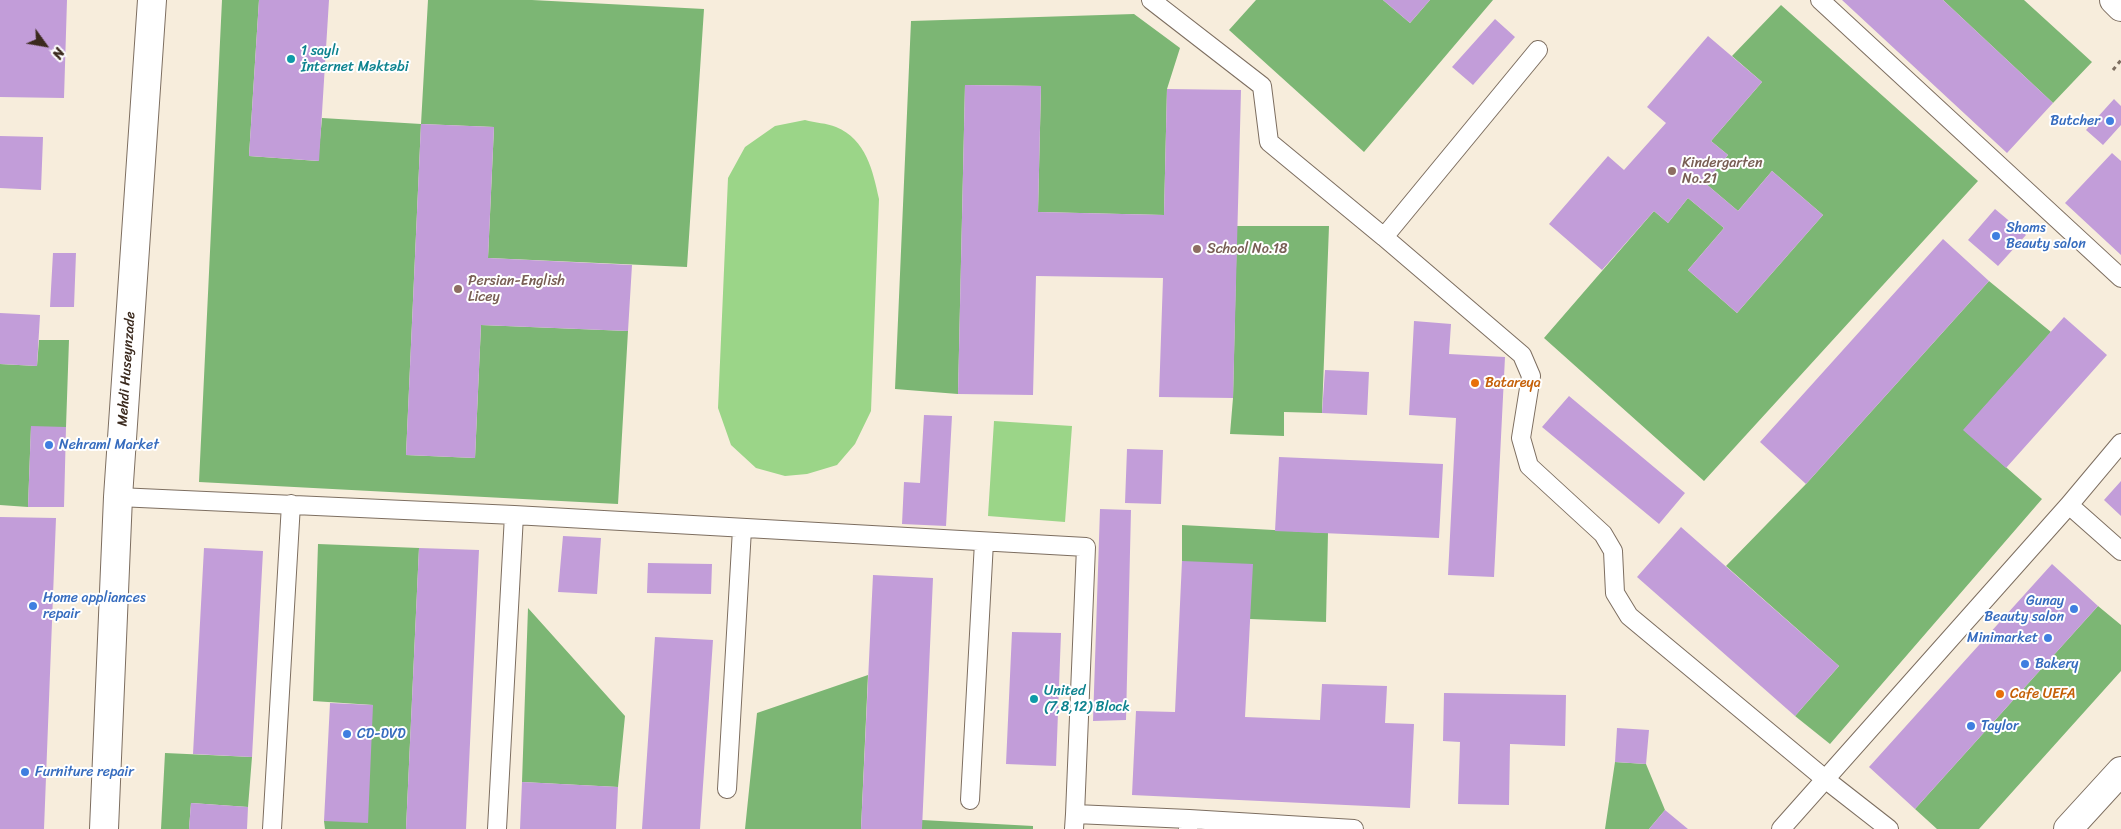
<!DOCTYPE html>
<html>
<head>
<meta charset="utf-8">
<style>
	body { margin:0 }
	#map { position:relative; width:2121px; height:829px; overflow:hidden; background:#f7eddc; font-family:Sriracha,sans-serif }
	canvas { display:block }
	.north { position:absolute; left:20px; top:20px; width:50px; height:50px; -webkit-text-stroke:4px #fff; paint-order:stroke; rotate:122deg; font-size:14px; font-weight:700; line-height:20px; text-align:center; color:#3b2a1e }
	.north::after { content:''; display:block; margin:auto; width:18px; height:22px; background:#3b2a1e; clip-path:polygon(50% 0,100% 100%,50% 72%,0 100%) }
</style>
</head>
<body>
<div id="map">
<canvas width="2121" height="829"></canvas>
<div class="north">N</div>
</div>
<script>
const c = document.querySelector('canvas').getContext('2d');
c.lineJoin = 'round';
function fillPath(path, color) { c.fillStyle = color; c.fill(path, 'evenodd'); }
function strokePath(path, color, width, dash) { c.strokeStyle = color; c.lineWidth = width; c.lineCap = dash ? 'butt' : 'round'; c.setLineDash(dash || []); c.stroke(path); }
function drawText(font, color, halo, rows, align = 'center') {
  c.font = font + ' Sriracha,sans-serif'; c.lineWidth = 4; c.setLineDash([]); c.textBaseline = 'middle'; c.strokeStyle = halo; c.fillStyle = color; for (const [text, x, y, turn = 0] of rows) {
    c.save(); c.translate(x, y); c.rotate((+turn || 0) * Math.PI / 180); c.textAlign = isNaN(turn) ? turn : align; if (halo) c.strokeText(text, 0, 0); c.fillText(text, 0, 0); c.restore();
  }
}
const green = new Path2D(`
	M 805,120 C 815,123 827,123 836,127 C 866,139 873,171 879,199 L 871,411 L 855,444 L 837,465 L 807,474 L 785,476 L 756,468 L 731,445 L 718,408 L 728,178 L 745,147 L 775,126 Z
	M 994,421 L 1072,426 L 1065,522 L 988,516 Z`);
const forest = new Path2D(`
	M 222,0 L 259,0 L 249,156 L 318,161 L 322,118 L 421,124 L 428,0 L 532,0 L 704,9 L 687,267 L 488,258 L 494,127 L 421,124 L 406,455 L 475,458 L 481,325 L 628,331 L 618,504 L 199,482 Z
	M 1256,0 L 1383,0 L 1410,23 L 1430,0 L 1493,0 L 1364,152 L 1229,30 Z
	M 1943,0 L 2024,0 L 2092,62 L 2053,103 Z
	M 1781,5 L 1978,181 L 1704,481 L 1544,338 L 1654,211 L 1668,223 L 1688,198 L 1724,228 L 1688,270 L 1737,313 L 1823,215 L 1772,171 L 1738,211 L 1705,183 L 1728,155 L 1711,141 L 1762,82 L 1732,56 Z
	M 1134,14 L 1180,48 L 1167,89 L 1164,215 L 1038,212 L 1041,86 L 965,85 L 958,394 L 895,389 L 911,21 Z
	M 1237,226 L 1329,226 L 1322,413 L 1284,412 L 1284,436 L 1230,434 L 1233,398 Z
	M 1989,281 L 2051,332 L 1964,430 L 2042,499 L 1830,744 L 1795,716 L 1839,666 L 1726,566 L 1806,484 Z
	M 39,340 L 69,340 L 66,427 L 31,427 L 28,507 L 0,505 L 0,364 L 37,366 Z
	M 1182,525 L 1328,533 L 1326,622 L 1250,619 L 1182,561 Z
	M 318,544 L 419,548 L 406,829 L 325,829 L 324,821 L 373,705 L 313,701 Z
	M 2098,606 L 2121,625 L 2121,671 L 1979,829 L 1937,829 L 1915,809 Z
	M 528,608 L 625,716 L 618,787 L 522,782 Z
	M 868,675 L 861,829 L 745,829 L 757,713 Z
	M 165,753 L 252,757 L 248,807 L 191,803 L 189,829 L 161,829 Z
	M 1615,762 L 1646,764 L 1665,810 L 1649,829 L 1605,829 Z
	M 922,820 L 1033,826 L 1033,829 L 922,829 Z`);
const building = new Path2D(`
	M 0,0 L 67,0 L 64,98 L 0,97 Z
	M 259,0 L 329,0 L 319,161 L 249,156 Z
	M 1383,0 L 1430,0 L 1410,23 Z
	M 1842,0 L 1943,0 L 2053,103 L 2007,153 Z
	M 1495,19 L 1515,37 L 1473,85 L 1452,67 Z
	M 1708,36 L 1762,82 L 1711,141 L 1728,155 L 1705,183 L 1738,211 L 1772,171 L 1823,215 L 1737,313 L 1688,270 L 1724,228 L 1688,198 L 1668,223 L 1654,211 L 1602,270 L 1549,224 L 1608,156 L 1624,170 L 1666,123 L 1647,107 Z
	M 965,85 L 1041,86 L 1038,212 L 1164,215 L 1167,89 L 1241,90 L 1233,398 L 1159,397 L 1163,278 L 1036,276 L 1033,395 L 958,394 Z
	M 2114,99 L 2121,106 L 2121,125 L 2103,145 L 2086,130 Z
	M 421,124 L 494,127 L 488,258 L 632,265 L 628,331 L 481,325 L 475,458 L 406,455 Z
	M 0,136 L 43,137 L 41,190 L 0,188 Z
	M 2112,153 L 2121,161 L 2121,255 L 2065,203 Z
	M 1995,209 L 2026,235 L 1998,266 L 1968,240 Z
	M 1943,239 L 1989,281 L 1806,484 L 1760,442 Z
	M 53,253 L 76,253 L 74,307 L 50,307 Z
	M 0,313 L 40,315 L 37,366 L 0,364 Z
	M 2064,317 L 2107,355 L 2006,468 L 1963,430 Z
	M 1414,321 L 1451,324 L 1449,354 L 1505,357 L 1494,577 L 1448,575 L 1456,418 L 1409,415 Z
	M 1325,370 L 1369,372 L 1367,415 L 1322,413 Z
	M 1569,396 L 1685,493 L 1659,524 L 1542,427 Z
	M 924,415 L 952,416 L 946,526 L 902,524 L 904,482 L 920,483 Z
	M 31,426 L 66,427 L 64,507 L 28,507 Z
	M 1127,449 L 1163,450 L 1161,504 L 1125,503 Z
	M 1279,457 L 1443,464 L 1439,538 L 1275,531 Z
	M 2121,481 L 2121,516 L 2104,500 Z
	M 1100,509 L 1131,510 L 1126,720 L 1093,721 Z
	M 0,517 L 56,518 L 44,829 L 0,829 Z
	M 1681,527 L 1839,666 L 1795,716 L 1637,577 Z
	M 563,536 L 601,538 L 597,594 L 558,592 Z
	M 204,548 L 263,551 L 252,757 L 193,754 Z
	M 419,548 L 479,550 L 466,829 L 406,829 Z
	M 1182,561 L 1253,564 L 1245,717 L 1320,720 L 1322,684 L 1387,686 L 1385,723 L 1414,724 L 1410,808 L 1132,795 L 1136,711 L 1175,712 Z
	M 648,563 L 712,564 L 711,594 L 647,593 Z
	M 2052,564 L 2098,606 L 1915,809 L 1869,767 Z
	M 873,575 L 933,578 L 922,829 L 861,829 Z
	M 1012,632 L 1061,633 L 1056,766 L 1006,764 Z
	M 655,637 L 713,640 L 700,829 L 642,829 Z
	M 1444,693 L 1566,695 L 1565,746 L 1510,744 L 1509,805 L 1458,804 L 1460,742 L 1443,741 Z
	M 330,703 L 373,705 L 368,823 L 324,821 Z
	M 1617,728 L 1649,730 L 1646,764 L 1615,762 Z
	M 522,782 L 618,787 L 616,829 L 520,829 Z
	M 191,803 L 248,807 L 247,829 L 189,829 Z
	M 1665,810 L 1688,829 L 1649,829 Z`);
const path = new Path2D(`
	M 2113,70 L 2121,60`);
const service = new Path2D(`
	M 1151,0 L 1262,86 L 1269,142 L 1384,237
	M 1820,0 L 2121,278
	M 1538,50 L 1384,237 L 1522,355 L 1531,376 L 1521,438 L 1529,466 L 1603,534 L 1613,551 L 1615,593 L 1629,616 L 1825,779 L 1889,829
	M 2121,443 L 2069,505 L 2121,551
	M 118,497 L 514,515
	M 727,789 L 742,529
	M 970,800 L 984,542
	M 272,829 L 291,504
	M 497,829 L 514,515 L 1086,547 L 1075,814
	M 1074,829 L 1075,814 L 1189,819
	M 1188,829 L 1189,819 L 1354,829
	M 1781,829 L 2069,505`);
const minor = new Path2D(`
	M 104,829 L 118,497 L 152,0`);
const tertiary = new Path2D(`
	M 2114,0 L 2121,7`);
const secondary = new Path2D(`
	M 2068,829 L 2121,771`);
const markers = [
	[291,59,5,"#0f9aa8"],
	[2110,121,5,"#3f7fe0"],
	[1672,171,5,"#8d6e63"],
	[1996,236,5,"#3f7fe0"],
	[1197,249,5,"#8d6e63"],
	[458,289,5,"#8d6e63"],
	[1475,383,5,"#e8710a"],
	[49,445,5,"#3f7fe0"],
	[33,606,5,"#3f7fe0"],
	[2074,609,5,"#3f7fe0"],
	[2048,638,5,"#3f7fe0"],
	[2025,664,5,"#3f7fe0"],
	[2000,694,5,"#e8710a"],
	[1034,699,5,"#0f9aa8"],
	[1971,726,5,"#3f7fe0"],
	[347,734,5,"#3f7fe0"],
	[25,772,5,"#3f7fe0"]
];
const cultureNames = [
	["1 saylı",301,51],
	["İnternet Məktəbi",301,67],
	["United",1044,691],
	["(7,8,12) Block",1044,707]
];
const shopNames = [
	["Butcher",2100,121,"right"],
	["Shams",2006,228],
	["Beauty salon",2006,244],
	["Nehraml Market",59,445],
	["Home appliances",43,598],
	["repair",43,614],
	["Gunay",2064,601,"right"],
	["Beauty salon",2064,617,"right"],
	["Minimarket",2038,638,"right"],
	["Bakery",2035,664],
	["Taylor",1981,726],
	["CD-DVD",357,734],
	["Furniture repair",35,772]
];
const educationNames = [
	["Kindergarten",1682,163],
	["No.21",1682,179],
	["School No.18",1207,249],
	["Persian-English",468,281],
	["Licey",468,297]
];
const streetNames = [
	["Mehdi Huseynzade",127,369,-86]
];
const foodNames = [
	["Batareya",1485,383],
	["Cafe UEFA",2010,694]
];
fillPath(green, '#9bd588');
fillPath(forest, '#7cb674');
fillPath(building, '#c29dd9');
strokePath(service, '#7d6e60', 20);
strokePath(minor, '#7d6e60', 30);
strokePath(tertiary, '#7d6e60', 30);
strokePath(secondary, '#7d6e60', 30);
strokePath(path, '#7d6e60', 3, [4, 4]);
strokePath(service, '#fff', 18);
strokePath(minor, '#fff', 28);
strokePath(tertiary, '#fff', 28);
strokePath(secondary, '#fff', 28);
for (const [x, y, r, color] of markers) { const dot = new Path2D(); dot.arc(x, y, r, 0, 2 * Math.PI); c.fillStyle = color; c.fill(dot); strokePath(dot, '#fff', 2); }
drawText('14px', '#0d838f', '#fff', cultureNames, 'left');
drawText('14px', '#366cbe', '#fff', shopNames, 'left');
drawText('14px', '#785e54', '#fff', educationNames, 'left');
drawText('14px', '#3b2a1e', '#fff', streetNames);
drawText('14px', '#c56008', '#fff', foodNames, 'left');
</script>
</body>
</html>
